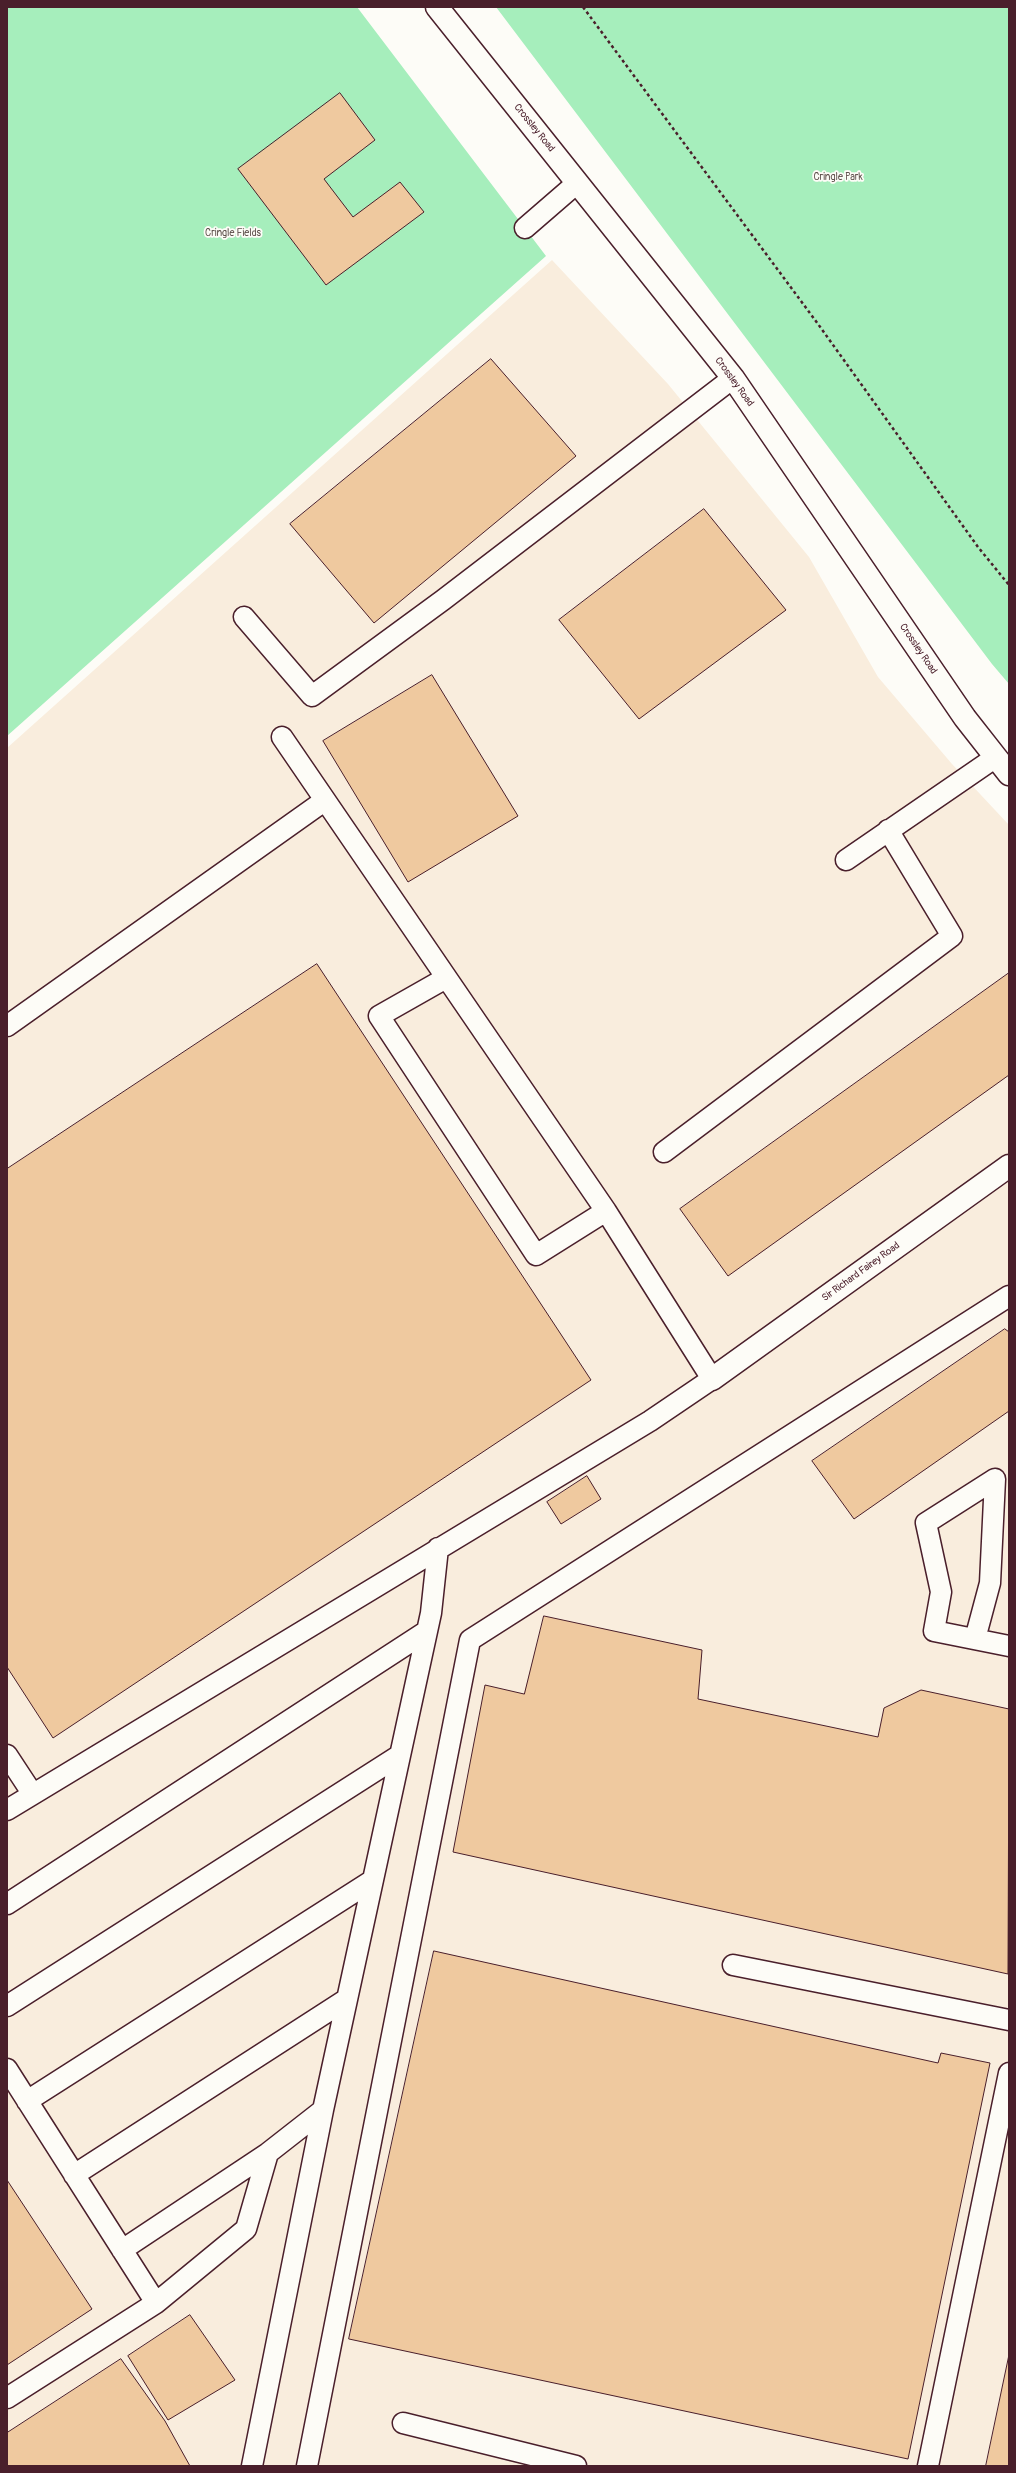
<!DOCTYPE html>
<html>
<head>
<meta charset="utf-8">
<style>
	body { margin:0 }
	#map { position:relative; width:1016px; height:2473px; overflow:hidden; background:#fdfcf7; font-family:Pangolin,sans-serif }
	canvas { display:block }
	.frame { position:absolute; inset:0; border:8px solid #4a1f2b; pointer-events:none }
</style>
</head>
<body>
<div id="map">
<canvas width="1016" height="2473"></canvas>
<div class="frame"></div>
</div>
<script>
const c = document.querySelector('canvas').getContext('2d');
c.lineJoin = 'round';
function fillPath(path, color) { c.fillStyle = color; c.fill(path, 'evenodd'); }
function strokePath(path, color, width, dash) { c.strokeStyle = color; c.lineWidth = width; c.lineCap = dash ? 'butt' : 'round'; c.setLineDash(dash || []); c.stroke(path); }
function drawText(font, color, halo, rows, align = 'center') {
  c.font = font + ' Pangolin,sans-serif'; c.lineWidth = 3.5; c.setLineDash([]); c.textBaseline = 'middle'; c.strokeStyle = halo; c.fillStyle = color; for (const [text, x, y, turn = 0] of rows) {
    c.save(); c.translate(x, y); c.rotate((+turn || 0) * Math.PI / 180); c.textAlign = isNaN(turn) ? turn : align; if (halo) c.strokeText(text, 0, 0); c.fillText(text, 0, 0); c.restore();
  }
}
const built = new Path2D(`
	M 552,260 L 668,384 L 809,557 L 878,677 L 952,764 L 1009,825 L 1009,2466 L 7,2466 L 7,748 Z`);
const green = new Path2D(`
	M 7,7 L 357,7 L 546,256 L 7,736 Z
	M 496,7 L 1009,7 L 1009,684 L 992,664 Z`);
const building = new Path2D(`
	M 340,93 L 375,140 L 324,179 L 353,217 L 400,182 L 424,212 L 326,285 L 238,169 Z
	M 491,359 L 576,456 L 374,623 L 290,524 Z
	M 704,509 L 786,610 L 639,719 L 559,620 Z
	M 432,675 L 518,816 L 408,882 L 323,741 Z
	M 317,964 L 591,1380 L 53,1738 L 7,1667 L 7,1169 Z
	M 1009,973 L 1009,1075 L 728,1276 L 680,1209 Z
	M 1005,1329 L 1009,1332 L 1009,1411 L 854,1519 L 812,1461 Z
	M 587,1476 L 601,1499 L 561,1524 L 547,1502 Z
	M 544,1616 L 702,1650 L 698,1699 L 878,1737 L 884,1708 L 921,1690 L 1009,1709 L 1008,1974 L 453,1852 L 485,1685 L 524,1694 Z
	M 434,1951 L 938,2063 L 941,2053 L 990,2063 L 908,2459 L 349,2339 Z
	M 7,2180 L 92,2309 L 7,2365 Z
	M 190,2315 L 235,2380 L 168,2420 L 128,2356 Z
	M 1009,2355 L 1009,2466 L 986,2466 Z
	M 121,2359 L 165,2421 L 190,2466 L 7,2466 L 7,2433 Z`);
const path = new Path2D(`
	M 583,7 L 818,324 L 978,547 L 1009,585`);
const service = new Path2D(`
	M 525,228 L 577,183
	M 244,617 L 312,696 L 443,600 L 733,378
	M 846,860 L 996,757
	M 446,978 L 379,1016 L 536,1255 L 606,1211
	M 7,1026 L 324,801
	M 664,1152 L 952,936 L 888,830
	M 975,1639 L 990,1583 L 995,1479 L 926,1523 L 941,1592 L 934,1631 L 1009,1646
	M 7,1755 L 32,1793
	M 7,1810 L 650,1421 L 712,1379 L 606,1211 L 282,737
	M 7,1904 L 427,1631
	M 733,1965 L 1009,2020
	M 7,2006 L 400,1755
	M 7,2069 L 156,2303
	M 27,2101 L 373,1880
	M 74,2175 L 347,1999
	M 122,2250 L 268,2153
	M 7,2398 L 156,2303 L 246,2229 L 268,2153 L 323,2110 L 431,1613 L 438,1548
	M 403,2423 L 576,2466
	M 252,2466 L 323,2110
	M 307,2466 L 470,1640 L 1009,1296
	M 928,2466 L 1009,2073`);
const minor = new Path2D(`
	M 712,1379 L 1009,1166`);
const tertiary = new Path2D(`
	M 437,7 L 733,378 L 965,718 L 1009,774`);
const streetNames = [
	["Crossley Road",534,128,51],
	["Crossley Road",734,382,54],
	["Crossley Road",918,649,56],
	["Sir Richard Fairey Road",861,1272,-36]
];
const parkNames = [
	["Cringle Park",838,177],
	["Cringle Fields",233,233]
];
fillPath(built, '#f9eddd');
fillPath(green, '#a6eebc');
fillPath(building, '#efc99f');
strokePath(building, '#4a1f2b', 1);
strokePath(service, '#4a1f2b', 23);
strokePath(minor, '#4a1f2b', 25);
strokePath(tertiary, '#4a1f2b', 25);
strokePath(path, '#4a1f2b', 2.5, [3, 3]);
strokePath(service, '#fdfcf7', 20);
strokePath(minor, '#fdfcf7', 22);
strokePath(tertiary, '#fdfcf7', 22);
drawText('10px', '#4a1f2b', '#fdfcf7', streetNames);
drawText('10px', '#61534f', '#fdfcf7', parkNames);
</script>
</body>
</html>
